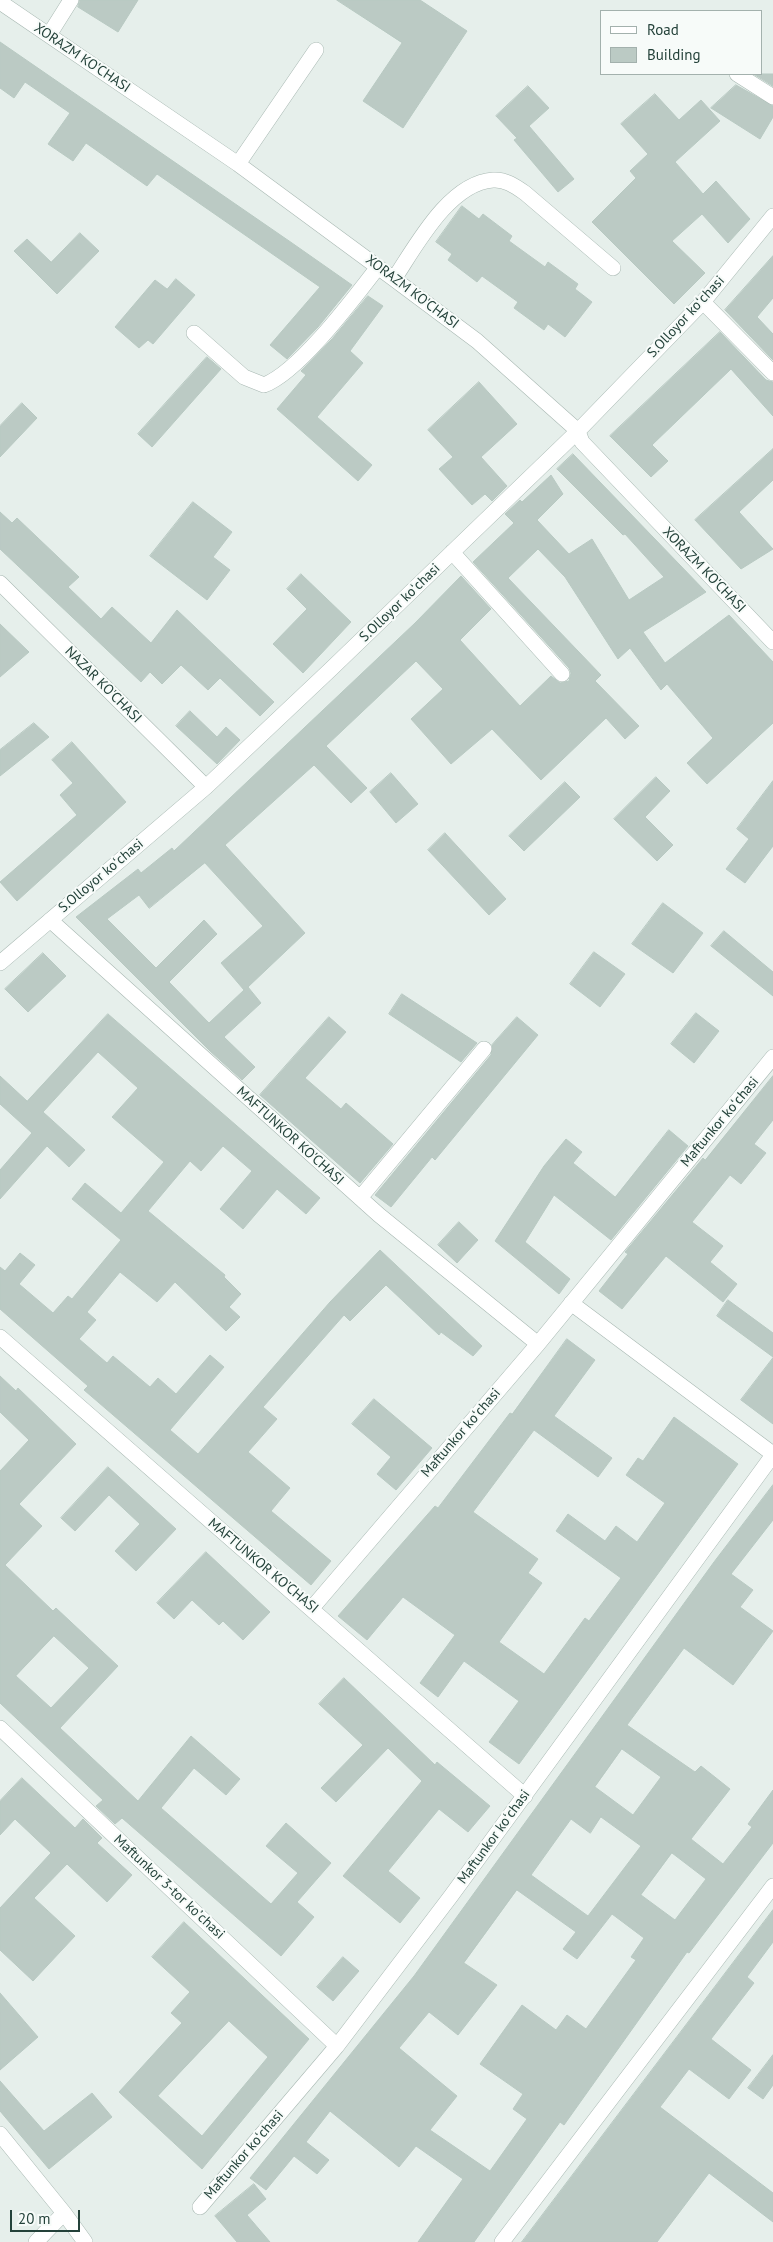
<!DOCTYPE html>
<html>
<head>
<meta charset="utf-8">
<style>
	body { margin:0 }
	#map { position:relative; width:773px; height:2242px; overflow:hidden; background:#e6efeb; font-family:"PT Sans",sans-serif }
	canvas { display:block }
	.legend { position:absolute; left:600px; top:10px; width:162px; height:65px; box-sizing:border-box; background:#f7fbf9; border:1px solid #a3b1ad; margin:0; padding:6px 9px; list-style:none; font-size:15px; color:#24423a }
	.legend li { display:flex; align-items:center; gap:10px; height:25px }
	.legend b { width:25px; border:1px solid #a3b1ad }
	.scale { position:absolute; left:10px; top:2210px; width:70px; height:22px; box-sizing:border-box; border:2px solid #24423a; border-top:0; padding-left:6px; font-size:15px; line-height:18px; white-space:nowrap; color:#24423a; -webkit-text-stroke:4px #f7fbf9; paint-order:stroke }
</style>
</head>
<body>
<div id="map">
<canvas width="773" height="2242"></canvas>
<ul class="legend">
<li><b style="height:6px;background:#fff"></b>Road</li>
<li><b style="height:14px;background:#bbcac4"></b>Building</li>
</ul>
<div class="scale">20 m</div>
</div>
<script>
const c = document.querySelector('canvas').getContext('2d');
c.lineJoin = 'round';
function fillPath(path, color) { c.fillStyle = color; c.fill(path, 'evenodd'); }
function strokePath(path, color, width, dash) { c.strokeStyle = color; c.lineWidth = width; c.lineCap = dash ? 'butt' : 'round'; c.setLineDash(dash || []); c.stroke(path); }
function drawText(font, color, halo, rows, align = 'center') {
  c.font = font + ' "PT Sans",sans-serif'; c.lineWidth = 4; c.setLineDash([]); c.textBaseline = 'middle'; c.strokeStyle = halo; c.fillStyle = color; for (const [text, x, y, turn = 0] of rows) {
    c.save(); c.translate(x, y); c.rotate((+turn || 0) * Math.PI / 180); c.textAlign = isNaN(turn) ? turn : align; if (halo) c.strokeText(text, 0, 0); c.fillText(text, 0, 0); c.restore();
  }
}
const building = new Path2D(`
	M 80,0 L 138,0 L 118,32 L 78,7 Z
	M 337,0 L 420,0 L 467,31 L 403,128 L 363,101 L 402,43 Z
	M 0,42 L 292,243 L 352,285 L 318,327 L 287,359 L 270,345 L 320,287 L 157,174 L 147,186 L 86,143 L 73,161 L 48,144 L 70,113 L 25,82 L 14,98 L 0,88 Z
	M 754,74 L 773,74 L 773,86 Z
	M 736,85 L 773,106 L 773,117 L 760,139 L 711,108 Z
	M 528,86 L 549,108 L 529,126 L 574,179 L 558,192 L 514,140 L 517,138 L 496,116 Z
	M 655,94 L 679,120 L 701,100 L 720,121 L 675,162 L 703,194 L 716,181 L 750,219 L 728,243 L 702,214 L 672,241 L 705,273 L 674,304 L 592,222 L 636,178 L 630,171 L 648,154 L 621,124 Z
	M 462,206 L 479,219 L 483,214 L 512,236 L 509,241 L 545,267 L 548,262 L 578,284 L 575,289 L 592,302 L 565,337 L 548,324 L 544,330 L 514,308 L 518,302 L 482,276 L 477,282 L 448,260 L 452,254 L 436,242 Z
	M 80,233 L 99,251 L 57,294 L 14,251 L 27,239 L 51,262 Z
	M 773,256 L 773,298 L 757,317 L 773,334 L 773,360 L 725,310 Z
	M 176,279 L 195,295 L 153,344 L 148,340 L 139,348 L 115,327 L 155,280 L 167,289 Z
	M 368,296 L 383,306 L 350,351 L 363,363 L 317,417 L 372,465 L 358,481 L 277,409 L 306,375 L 301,371 L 332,339 Z
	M 720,332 L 766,380 L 773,382 L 773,416 L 731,369 L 652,445 L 668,461 L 651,477 L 610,436 Z
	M 207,357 L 221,369 L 152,447 L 138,434 Z
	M 479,382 L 517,424 L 481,457 L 507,486 L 492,501 L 485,494 L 472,505 L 439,469 L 453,457 L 428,430 Z
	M 22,403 L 37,418 L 0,457 L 0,426 Z
	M 773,449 L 773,480 L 739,512 L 773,549 L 741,569 L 695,520 Z
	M 573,454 L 706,592 L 643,632 L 665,663 L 729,615 L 773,662 L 773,723 L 707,784 L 687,763 L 713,738 L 667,684 L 661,690 L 630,648 L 618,659 L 565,577 L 538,549 L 508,578 L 601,675 L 595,681 L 639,726 L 625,739 L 606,718 L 541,780 L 492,729 L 451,764 L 411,719 L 443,689 L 416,661 L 326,746 L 367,788 L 351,803 L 314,765 L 225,845 L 305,933 L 248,987 L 261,1003 L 224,1037 L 255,1067 L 242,1080 L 210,1051 L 76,917 L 138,869 L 141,873 L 172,848 L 174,851 L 415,623 L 461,576 L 491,609 L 460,640 L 520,706 L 551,676 L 560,683 L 569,681 L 571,673 L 569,668 L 473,562 L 514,523 L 505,514 L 520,500 L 522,502 L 551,475 L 563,494 L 537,520 L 569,554 L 592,539 L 629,600 L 664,577 L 625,534 L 623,535 L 557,469 ZM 205,863 L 263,926 L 221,963 L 244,990 L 209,1023 L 169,982 L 217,934 L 204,920 L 156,968 L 107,919 L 139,895 L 149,908 Z
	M 193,502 L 232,532 L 213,557 L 230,570 L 207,600 L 150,556 Z
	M 0,512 L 12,523 L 17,518 L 79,577 L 68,587 L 101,619 L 112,607 L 151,643 L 177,610 L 274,702 L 260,716 L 220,678 L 208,690 L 181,665 L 162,684 L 150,672 L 141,682 L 0,549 Z
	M 301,574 L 351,622 L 303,673 L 273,644 L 307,609 L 287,589 Z
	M 0,624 L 29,652 L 0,677 Z
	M 190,711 L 217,737 L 226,727 L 240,740 L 217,764 L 176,726 Z
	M 34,723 L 49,737 L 0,776 L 0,750 Z
	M 72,742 L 126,802 L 17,901 L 0,882 L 77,815 L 60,795 L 73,783 L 52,760 Z
	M 391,773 L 418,804 L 396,823 L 370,792 Z
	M 656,777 L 670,791 L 645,817 L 673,845 L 657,861 L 614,819 Z
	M 773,781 L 773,846 L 745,883 L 726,869 L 749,839 L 737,829 Z
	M 565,782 L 580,797 L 524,851 L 509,836 Z
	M 445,833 L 506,899 L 489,915 L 428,850 Z
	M 663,903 L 703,933 L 673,973 L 632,944 Z
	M 724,931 L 773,972 L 773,996 L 711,946 Z
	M 594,952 L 625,974 L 600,1007 L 570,984 Z
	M 43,953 L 66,976 L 28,1012 L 5,989 Z
	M 402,994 L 477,1043 L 461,1062 L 389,1014 Z
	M 696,1013 L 719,1031 L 694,1063 L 671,1044 Z
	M 108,1014 L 320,1198 L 306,1214 L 277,1189 L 243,1229 L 220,1209 L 252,1171 L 223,1146 L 201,1171 L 190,1161 L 148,1211 L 225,1275 L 224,1277 L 241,1294 L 229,1307 L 240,1317 L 226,1331 L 175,1282 L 157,1302 L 120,1272 L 87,1312 L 96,1320 L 79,1339 L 107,1363 L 113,1356 L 150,1387 L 158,1378 L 176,1394 L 210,1355 L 224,1367 L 170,1430 L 198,1454 L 330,1302 L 380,1250 L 482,1346 L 473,1356 L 441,1332 L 439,1335 L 386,1285 L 350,1321 L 344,1315 L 263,1407 L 277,1419 L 248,1452 L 290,1488 L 271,1511 L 331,1561 L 311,1585 L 84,1390 L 88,1386 L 0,1309 L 0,1267 L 5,1271 L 20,1253 L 35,1265 L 19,1284 L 53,1313 L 68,1296 L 72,1299 L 121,1240 L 72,1199 L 85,1183 L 121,1213 L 164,1162 L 112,1117 L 138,1088 L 98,1052 L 43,1112 L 85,1150 L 69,1167 L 47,1146 L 0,1199 L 0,1170 L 32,1133 L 0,1104 L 0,1076 L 27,1101 Z
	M 329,1017 L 346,1032 L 305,1078 L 341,1109 L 346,1103 L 393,1144 L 360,1183 L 260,1095 Z
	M 517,1017 L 538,1035 L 435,1160 L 432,1157 L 391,1207 L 375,1195 L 491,1055 L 492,1045 Z
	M 773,1076 L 773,1120 L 754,1144 L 766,1153 L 741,1184 L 730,1175 L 692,1222 L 723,1246 L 710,1262 L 737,1284 L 723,1302 L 666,1256 L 622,1309 L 599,1291 L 628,1254 L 625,1252 L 703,1158 L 705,1160 Z
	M 669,1130 L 688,1146 L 611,1240 L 554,1195 L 525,1242 L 570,1279 L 559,1294 L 495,1241 L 544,1166 L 566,1139 L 582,1152 L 573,1163 L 615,1197 Z
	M 459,1222 L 478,1240 L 457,1263 L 438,1245 Z
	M 728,1300 L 773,1333 L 773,1357 L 717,1316 Z
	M 567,1339 L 595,1360 L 554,1416 L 612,1458 L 598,1477 L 534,1430 L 473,1512 L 538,1559 L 528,1573 L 542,1583 L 499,1642 L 544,1674 L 585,1618 L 589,1621 L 621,1578 L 556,1531 L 568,1514 L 605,1541 L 616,1526 L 637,1542 L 665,1503 L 626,1475 L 638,1458 L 643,1461 L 674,1417 L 738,1464 L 519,1764 L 489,1742 L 519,1701 L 464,1661 L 438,1697 L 420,1683 L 455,1635 L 403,1597 L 367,1640 L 338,1616 L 435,1506 L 438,1508 L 510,1413 L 512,1414 Z
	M 773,1358 L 773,1424 L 741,1400 Z
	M 0,1376 L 16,1391 L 18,1388 L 76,1444 L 19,1504 L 42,1526 L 5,1565 L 53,1611 L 56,1608 L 118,1666 L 60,1728 L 138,1801 L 191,1736 L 240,1779 L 226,1795 L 194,1768 L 161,1808 L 271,1904 L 298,1873 L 266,1846 L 286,1823 L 331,1863 L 297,1902 L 314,1917 L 281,1956 L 122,1818 L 115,1824 L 96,1806 L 103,1800 L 0,1703 L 0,1471 L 29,1440 L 0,1412 ZM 54,1636 L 89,1668 L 51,1708 L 16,1676 Z
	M 374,1399 L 432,1448 L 396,1490 L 377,1474 L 391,1457 L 352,1424 Z
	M 108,1467 L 176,1529 L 136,1571 L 115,1551 L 140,1524 L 109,1495 L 75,1531 L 61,1518 Z
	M 773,1485 L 773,1520 L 731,1574 L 753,1590 L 740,1607 L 773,1631 L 733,1685 L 684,1648 L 627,1725 L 695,1772 L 701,1766 L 730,1789 L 691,1839 L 723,1864 L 752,1827 L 748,1824 L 773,1790 L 773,1843 L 689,1953 L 687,1952 L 564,2125 L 560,2122 L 474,2242 L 418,2242 L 463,2179 L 416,2146 L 399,2167 L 330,2111 L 306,2142 L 329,2160 L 317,2174 L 294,2156 L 266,2190 L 250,2178 L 414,1976 L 714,1562 ZM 622,1749 L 661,1777 L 633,1815 L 595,1787 ZM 601,1817 L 641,1846 L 588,1916 L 531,1875 L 571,1819 L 590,1833 ZM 672,1853 L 706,1879 L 675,1920 L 641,1895 ZM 517,1890 L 576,1932 L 563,1949 L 577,1959 L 612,1914 L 644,1938 L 631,1957 L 636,1960 L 586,2029 L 567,2015 L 556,2030 L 522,2005 L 480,2064 L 523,2094 L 513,2109 L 527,2119 L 490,2171 L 430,2130 L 457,2096 L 399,2048 L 429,2012 L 458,2035 L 497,1985 L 464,1963 Z
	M 206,1552 L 270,1612 L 243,1640 L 223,1621 L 219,1625 L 192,1600 L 174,1619 L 157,1603 Z
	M 344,1678 L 435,1765 L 437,1762 L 490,1806 L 468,1832 L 439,1809 L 388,1871 L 420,1898 L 400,1923 L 343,1876 L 422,1781 L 388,1748 L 336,1802 L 321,1788 L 363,1745 L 319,1704 Z
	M 22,1778 L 75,1828 L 83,1819 L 102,1838 L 97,1843 L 132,1875 L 107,1902 L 67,1864 L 34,1898 L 75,1936 L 33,1981 L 0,1950 L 0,1908 L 51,1853 L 15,1819 L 0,1835 L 0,1801 Z
	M 773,1910 L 773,1942 L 747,1977 L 754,1983 L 711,2039 L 751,2070 L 729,2099 L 689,2069 L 660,2107 L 773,2193 L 773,2222 L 709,2173 L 657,2242 L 522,2242 Z
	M 184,1922 L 309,2039 L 202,2169 L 119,2092 L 182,2023 L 171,2013 L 190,1992 L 152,1957 ZM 229,2021 L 268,2057 L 202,2136 L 158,2096 Z
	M 343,1957 L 359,1971 L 333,2001 L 317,1987 Z
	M 0,1993 L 38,2037 L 0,2070 Z
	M 773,2055 L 773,2085 L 763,2099 L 748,2088 Z
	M 0,2081 L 44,2131 L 92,2093 L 112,2117 L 49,2169 L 0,2111 Z
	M 254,2184 L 266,2199 L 247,2215 L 270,2242 L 237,2242 L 215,2216 Z`);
const minor = new Path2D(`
	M 0,2 L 238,164 L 394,279 L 477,341 L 578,431 L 582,442 L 773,642
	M 49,35 L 71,0
	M 737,74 L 773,97
	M 238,164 L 316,50
	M 394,279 C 416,246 449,183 493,180 C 505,179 515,186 525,193 L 613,268
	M 703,302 L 773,373
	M 194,333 L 244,377 L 264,385 C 299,372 354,298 378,267
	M 452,552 L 562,674
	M 0,583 L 206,787
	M 50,920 L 379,1215 L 538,1344
	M 0,963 L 206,787 L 331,669 L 578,431 L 703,302 L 773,216
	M 360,1198 L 484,1049
	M 571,1303 L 773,1454
	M 0,1337 L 525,1796
	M 312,1608 L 538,1344 L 773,1057
	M 0,1728 L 337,2046
	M 0,2134 L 64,2213 L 36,2242
	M 200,2207 L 337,2046 L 451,1896 L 773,1455
	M 64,2213 L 85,2242
	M 502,2242 L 773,1886`);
const streetNames = [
	["XORAZM KO'CHASI",82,58,34],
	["XORAZM KO'CHASI",412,292,37],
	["S.Olloyor koʻchasi",686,317,-47],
	["XORAZM KO'CHASI",704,570,46],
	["S.Olloyor koʻchasi",400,603,-44],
	["NAZAR KO'CHASI",103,685,45],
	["S.Olloyor koʻchasi",101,876,-40],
	["Maftunkor koʻchasi",720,1122,-50],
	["MAFTUNKOR KO'CHASI",290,1136,42],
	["Maftunkor koʻchasi",461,1433,-49],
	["MAFTUNKOR KO'CHASI",263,1566,40],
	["Maftunkor koʻchasi",494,1837,-54],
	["Maftunkor 3-tor koʼchasi",169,1887,43],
	["Maftunkor koʻchasi",244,2155,-49]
];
fillPath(building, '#bbcac4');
strokePath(building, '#b8c9c2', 1);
strokePath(minor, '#a8b8b2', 16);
strokePath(minor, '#fff', 15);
drawText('14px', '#24423a', '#f7fbf9', streetNames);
</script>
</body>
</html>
